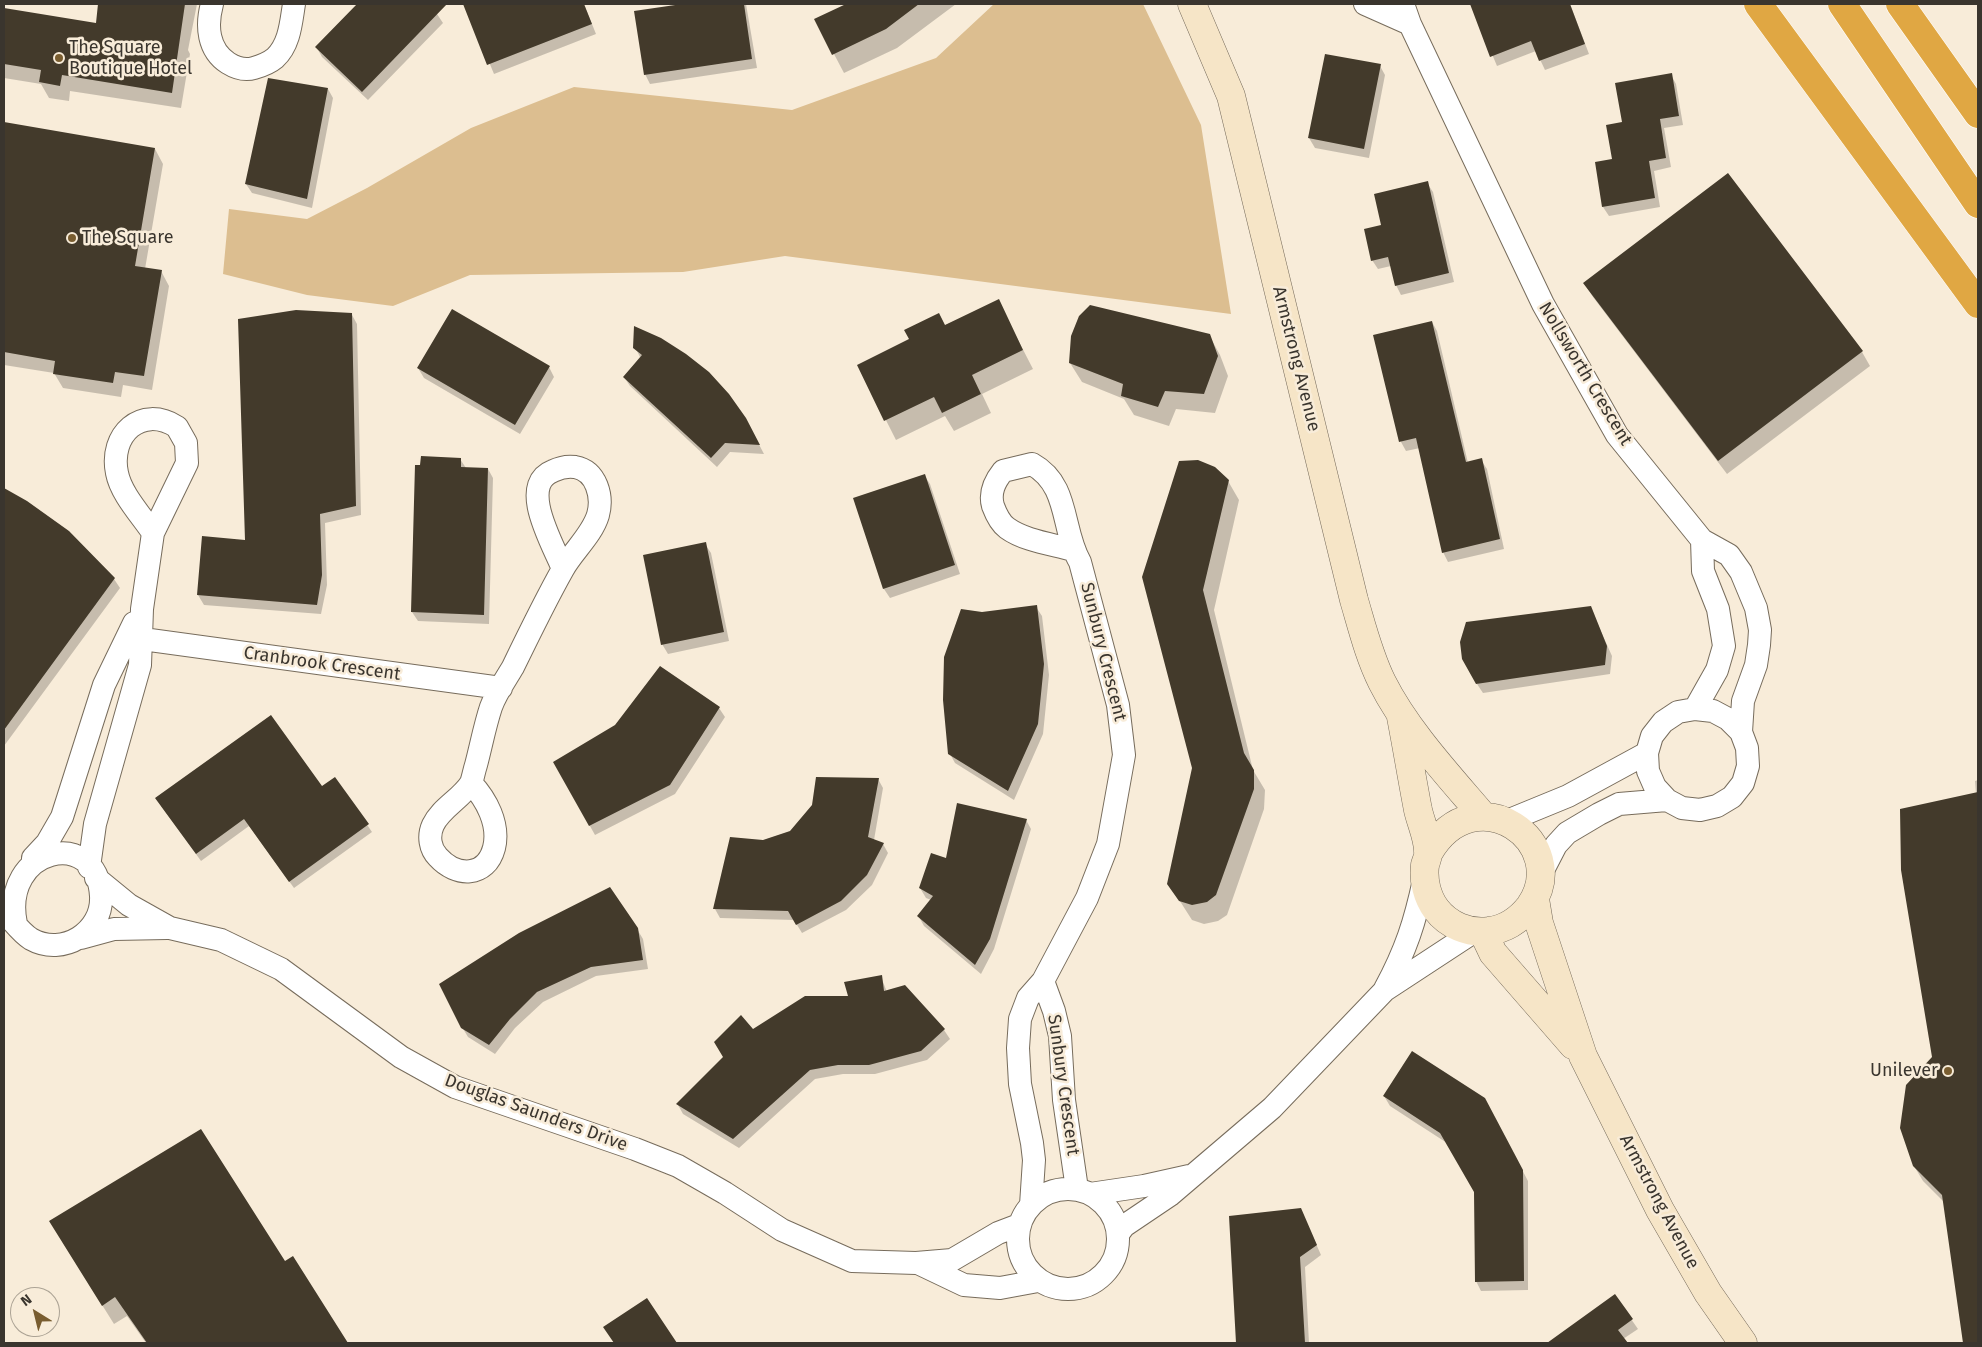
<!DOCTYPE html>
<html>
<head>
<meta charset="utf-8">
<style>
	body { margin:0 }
	#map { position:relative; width:1982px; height:1347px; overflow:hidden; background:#f8ecd9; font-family:"Fira Sans",sans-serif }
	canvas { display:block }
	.frame { position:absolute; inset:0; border:5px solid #3a352e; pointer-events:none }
	.north { position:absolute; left:10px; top:1287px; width:50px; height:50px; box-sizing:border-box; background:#f8ecd9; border:1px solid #aca395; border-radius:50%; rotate:324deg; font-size:14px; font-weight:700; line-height:20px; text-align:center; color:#3a352e }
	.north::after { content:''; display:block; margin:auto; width:18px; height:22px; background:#795d30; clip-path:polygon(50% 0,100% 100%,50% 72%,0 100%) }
</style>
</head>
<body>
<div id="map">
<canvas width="1982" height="1347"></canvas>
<div class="frame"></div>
<div class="north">N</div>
</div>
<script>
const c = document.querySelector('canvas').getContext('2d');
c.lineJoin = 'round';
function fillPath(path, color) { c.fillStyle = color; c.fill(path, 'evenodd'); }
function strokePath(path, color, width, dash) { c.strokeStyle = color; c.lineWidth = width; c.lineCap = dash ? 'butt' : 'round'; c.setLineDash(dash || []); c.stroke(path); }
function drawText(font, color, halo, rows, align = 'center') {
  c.font = font + ' "Fira Sans",sans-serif'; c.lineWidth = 5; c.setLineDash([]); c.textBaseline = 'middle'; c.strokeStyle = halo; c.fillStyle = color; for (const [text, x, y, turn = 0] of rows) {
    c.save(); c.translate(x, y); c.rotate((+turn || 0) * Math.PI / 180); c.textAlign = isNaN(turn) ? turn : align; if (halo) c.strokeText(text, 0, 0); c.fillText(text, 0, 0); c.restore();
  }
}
const green = new Path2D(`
	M 994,4 L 1143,4 L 1201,125 L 1231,314 L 785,256 L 683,272 L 470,275 L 393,306 L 307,295 L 223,274 L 229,209 L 307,219 L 367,188 L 471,128 L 574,87 L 792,110 L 936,58 Z`);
const shadow = new Path2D(`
	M 126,4 L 197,4 L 188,50 L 190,54 L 181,108 L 70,91 L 69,101 L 49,98 L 41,84 L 4,78 L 4,10 L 121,29 Z
	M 359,4 L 426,4 L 437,14 L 443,23 L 368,100 L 322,57 L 317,48 Z
	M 465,4 L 584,4 L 596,34 L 494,74 Z
	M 690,4 L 746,4 L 757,68 L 650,84 L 645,74 L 636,12 Z
	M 849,4 L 956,4 L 897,48 L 844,73 L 816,20 Z
	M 1471,4 L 1570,4 L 1589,54 L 1545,70 L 1536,51 L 1497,66 Z
	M 1380,66 L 1385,75 L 1369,158 L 1315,148 L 1309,138 Z
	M 1671,75 L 1676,84 L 1683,125 L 1664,128 L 1671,167 L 1654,171 L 1660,207 L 1609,216 L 1603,207 L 1624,123 Z
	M 328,89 L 333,98 L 312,208 L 252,193 L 246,184 Z
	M 4,123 L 155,149 L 163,164 L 145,269 L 161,271 L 169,286 L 152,390 L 123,385 L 121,397 L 63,388 L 54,373 L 4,365 Z
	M 1427,183 L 1433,192 L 1454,282 L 1401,295 L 1396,285 L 1391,266 L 1378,269 L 1372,260 L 1382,226 Z
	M 1584,283 L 1862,352 L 1870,366 L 1727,474 L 1593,297 Z
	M 998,301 L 1033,369 L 982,394 L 991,413 L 954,431 L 945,416 L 896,440 L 858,365 Z
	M 352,315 L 357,324 L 361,515 L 325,523 L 327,585 L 321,614 L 204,605 L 198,595 L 203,537 L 247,541 Z
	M 1432,322 L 1437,331 L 1468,463 L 1481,460 L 1487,469 L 1504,549 L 1448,562 L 1443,552 L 1420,448 L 1406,451 L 1401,442 Z
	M 1209,335 L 1220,355 L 1228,376 L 1215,413 L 1176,409 L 1169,426 L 1134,415 L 1124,399 L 1082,382 L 1070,363 Z
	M 635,347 L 751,429 L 764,454 L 730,452 L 717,467 L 630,386 L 624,377 L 640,357 Z
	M 549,367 L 554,377 L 520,434 L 424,378 L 418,368 Z
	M 460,459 L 466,468 L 488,469 L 493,478 L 489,624 L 418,621 L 412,612 Z
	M 924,475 L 930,484 L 960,574 L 890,598 L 884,589 L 854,499 Z
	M 1228,481 L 1239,500 L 1214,610 L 1253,770 L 1265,790 L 1264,809 L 1227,915 L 1218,921 L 1204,924 L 1192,920 L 1169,884 L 1193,768 L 1143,577 Z
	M 4,489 L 26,502 L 114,579 L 120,588 L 4,746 Z
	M 705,544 L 711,553 L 729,641 L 668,654 L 662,644 Z
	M 1036,607 L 1042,616 L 1049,675 L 1043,734 L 1014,800 L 955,763 L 950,754 L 982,614 Z
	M 1590,607 L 1612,656 L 1610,674 L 1483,693 L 1477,684 Z
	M 719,708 L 725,717 L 675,794 L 595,835 L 554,762 Z
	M 335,778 L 372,832 L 294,888 L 249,826 L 201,861 L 161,806 L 322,788 Z
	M 878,779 L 883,788 L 874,840 L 883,844 L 888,853 L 872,885 L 846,910 L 802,933 L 794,920 L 720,918 L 715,909 L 763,841 L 791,832 Z
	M 1978,780 L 1978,1343 L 1964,1343 L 1944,1202 L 1923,1181 L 1914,1166 L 1976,794 L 1975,781 Z
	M 1026,820 L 1031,829 L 994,949 L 981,974 L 924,926 L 919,917 L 931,900 L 926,898 L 920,888 L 947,859 Z
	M 637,929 L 643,939 L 648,969 L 596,976 L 543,1002 L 515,1028 L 495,1054 L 468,1037 L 462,1027 Z
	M 881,977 L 887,992 L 904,987 L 944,1030 L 950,1039 L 927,1060 L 875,1074 L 843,1074 L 815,1079 L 739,1148 L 683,1114 L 678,1105 L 753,1030 L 849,997 Z
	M 1384,1096 L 1490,1109 L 1528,1181 L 1528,1290 L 1481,1291 L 1476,1281 L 1475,1192 L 1447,1143 L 1390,1106 Z
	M 1230,1217 L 1305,1219 L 1321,1255 L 1305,1267 L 1309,1343 L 1238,1343 Z
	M 62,1241 L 285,1263 L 293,1258 L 347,1343 L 146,1343 L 127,1316 L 114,1324 Z
	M 1615,1296 L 1638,1329 L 1623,1339 L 1626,1343 L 1549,1343 Z
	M 647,1300 L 675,1343 L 614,1343 L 605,1327 Z`);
const building = new Path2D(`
	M 98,4 L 185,4 L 172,93 L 62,75 L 60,86 L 39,82 L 41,70 L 4,64 L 4,8 L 96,23 Z
	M 357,4 L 447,4 L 362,92 L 315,47 Z
	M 463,4 L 584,4 L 592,24 L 487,65 Z
	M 682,4 L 744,4 L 752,59 L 644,75 L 634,11 Z
	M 846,4 L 919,4 L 886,29 L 832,55 L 814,19 Z
	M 1470,4 L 1570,4 L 1585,44 L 1539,61 L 1531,41 L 1490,57 Z
	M 1325,54 L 1381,64 L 1364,149 L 1308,138 Z
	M 1672,73 L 1679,116 L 1660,119 L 1666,158 L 1649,161 L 1655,198 L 1602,207 L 1595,162 L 1612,159 L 1606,125 L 1622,122 L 1615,83 Z
	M 268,78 L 328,88 L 307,199 L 245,184 Z
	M 4,122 L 155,148 L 135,266 L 162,270 L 144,376 L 115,372 L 113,383 L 53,374 L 55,361 L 4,352 Z
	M 1728,173 L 1863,351 L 1718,461 L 1583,283 Z
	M 1428,181 L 1449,273 L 1395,286 L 1388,257 L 1371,261 L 1364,229 L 1381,225 L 1374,194 Z
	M 999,299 L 1023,350 L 972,375 L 981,394 L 942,413 L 934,397 L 884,421 L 857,365 L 909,339 L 904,330 L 939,313 L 945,325 Z
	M 1090,305 L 1210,334 L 1218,356 L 1204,394 L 1165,391 L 1158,407 L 1121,396 L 1123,384 L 1069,363 L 1071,336 L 1079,316 Z
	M 452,309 L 550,366 L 515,425 L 417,368 Z
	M 296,310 L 352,313 L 356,506 L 320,514 L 322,575 L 317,605 L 197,595 L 202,536 L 245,540 L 238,319 Z
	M 1432,321 L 1466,462 L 1482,458 L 1500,539 L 1442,553 L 1416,438 L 1399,442 L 1373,335 Z
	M 634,326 L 661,338 L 686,354 L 709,372 L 729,394 L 746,418 L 760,445 L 725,443 L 711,458 L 623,377 L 642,355 L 633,348 Z
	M 421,456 L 461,458 L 461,467 L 488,468 L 484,615 L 411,612 L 415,465 L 420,465 Z
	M 1198,460 L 1215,467 L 1229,480 L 1203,590 L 1244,753 L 1254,770 L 1254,789 L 1216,895 L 1207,902 L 1192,905 L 1179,901 L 1167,884 L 1192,768 L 1142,577 L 1179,461 Z
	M 925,474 L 955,565 L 883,589 L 853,498 Z
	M 4,488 L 27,501 L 69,531 L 115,578 L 4,730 Z
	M 706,542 L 724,632 L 661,645 L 643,555 Z
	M 1037,605 L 1044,664 L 1038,724 L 1008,791 L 948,754 L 943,700 L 944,657 L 961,609 L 982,612 Z
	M 1591,606 L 1607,646 L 1605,665 L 1476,684 L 1462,659 L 1460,642 L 1466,622 Z
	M 660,666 L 720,707 L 670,785 L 589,826 L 553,762 L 615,725 Z
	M 271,715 L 322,786 L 335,777 L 369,824 L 289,882 L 244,819 L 196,854 L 155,798 Z
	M 816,777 L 879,778 L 868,837 L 884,843 L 867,875 L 841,901 L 796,925 L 788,911 L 713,909 L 730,837 L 763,840 L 790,831 L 812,805 Z
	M 1978,792 L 1978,1343 L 1963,1343 L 1942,1195 L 1913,1166 L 1900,1128 L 1906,1085 L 1932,1057 L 1901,870 L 1900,809 Z
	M 957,803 L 1027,819 L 990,939 L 975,965 L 917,916 L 933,896 L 919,888 L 931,853 L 946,858 Z
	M 610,887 L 638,928 L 643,960 L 591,967 L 537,992 L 510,1019 L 489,1045 L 461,1028 L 439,984 L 519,933 Z
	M 882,975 L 884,991 L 905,985 L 945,1029 L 921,1051 L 869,1065 L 838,1065 L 810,1070 L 733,1139 L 676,1104 L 723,1057 L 714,1042 L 741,1015 L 753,1029 L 805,996 L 848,996 L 844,982 Z
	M 1412,1051 L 1485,1098 L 1523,1170 L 1524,1281 L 1475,1282 L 1474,1192 L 1440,1133 L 1383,1096 Z
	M 201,1129 L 285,1261 L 293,1256 L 348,1343 L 147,1343 L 115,1297 L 102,1306 L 49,1221 Z
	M 1301,1208 L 1317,1245 L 1300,1257 L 1305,1343 L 1236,1343 L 1229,1216 Z
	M 1615,1294 L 1633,1319 L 1618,1330 L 1628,1343 L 1547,1343 Z
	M 647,1298 L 677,1343 L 614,1343 L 603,1327 Z`);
const street = new Path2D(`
	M 212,4 C 206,26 208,50 228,63 C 236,68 244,71 254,68 C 261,66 269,63 275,58 C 290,44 291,22 294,4
	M 1365,4 L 1410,24
	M 1403,4 L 1410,24 L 1543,304 L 1617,435 L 1702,540 L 1729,555 L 1741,572 L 1756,608 L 1760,630 L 1759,645 L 1756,665 L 1743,701 L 1741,732 L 1747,748 L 1748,766 L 1743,783 L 1732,797 L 1717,806 L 1700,810 L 1682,808 L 1667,800 L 1655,787 L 1648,771 L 1647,753 L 1652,736 L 1663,722 L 1678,712 L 1695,709 L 1713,711 L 1728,719 L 1741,732
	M 128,637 L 501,688
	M 1695,709 L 1717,670 L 1724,646 L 1718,609 L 1703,571 L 1702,540
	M 471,783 C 486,799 500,824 494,848 C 486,878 456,877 438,857 C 430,849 428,836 433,825 C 441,808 461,799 471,783 C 473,778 474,771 476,765 C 481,746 485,725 491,707 C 496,693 506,679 513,667 C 529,634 545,601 563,569 C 573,551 592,535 598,515 C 603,497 597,471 575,467 C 568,466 559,468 553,471 C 517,485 554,546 563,569
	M 1507,821 L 1568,796 L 1647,753
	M 33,858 L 47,843 L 62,817 L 104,685 L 134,623
	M 89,867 L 95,824 L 140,665 L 142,609 L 153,533 L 187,463 L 186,443 L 177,427 C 141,404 109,435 117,473 C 121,494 141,515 153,533
	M 1540,876 L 1556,845 L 1567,833 L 1599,814 L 1619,804 L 1667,800
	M 96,878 L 129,905 L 170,928 L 221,940 L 281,969 L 401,1057 L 455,1087 L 635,1149 L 678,1166 L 725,1193 L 782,1230 L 852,1261 L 916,1263 L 952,1260 L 998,1233 L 1019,1225
	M 4,912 C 13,921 21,933 31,939 C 63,957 103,932 101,896 C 97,826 0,847 16,924
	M 81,938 L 114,929 L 167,928
	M 1043,981 L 1054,1011 L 1060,1036 L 1064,1100 L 1077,1189
	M 1385,989 C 1406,950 1415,922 1424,880
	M1018 1239a50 50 0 1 1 100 0a50 50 0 1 1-100 0Z
	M 1090,1194 L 1144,1186 L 1189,1176
	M 1031,1205 L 1034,1160 L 1032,1143 L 1020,1084 L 1018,1048 L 1020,1019 L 1028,998 L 1043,981 L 1087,898 L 1108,844 L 1124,755 L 1118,705 L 1080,562 C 1061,529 1070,485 1032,464 L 1003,471 C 995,481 989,492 993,506 C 996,514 1000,523 1007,528 C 1025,541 1052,544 1073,550
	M 1118,1234 L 1124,1226 L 1170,1195 L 1272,1108 L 1385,990 L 1475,931
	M 920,1264 L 964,1285 L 1000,1288 L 1038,1281`);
const secondary = new Path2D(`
	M 1192,4 L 1231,96 L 1354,600 C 1362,627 1369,656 1382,682 C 1406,730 1449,776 1483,816
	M 1401,717 C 1407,748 1412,779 1418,810 C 1421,823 1428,838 1428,851 C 1429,856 1426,861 1425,865 C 1423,880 1427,897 1436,909 C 1448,925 1469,934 1489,931 C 1506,929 1520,919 1530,906 C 1573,843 1476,773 1429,852
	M 1535,899 L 1539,923 L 1583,1056 L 1660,1210 L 1708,1293 L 1743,1343
	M 1483,932 L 1493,953 L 1573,1045`);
const highway = new Path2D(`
	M 1758,4 L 1978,304
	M 1842,4 L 1978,204
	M 1900,4 L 1978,114`);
const markers = [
	[59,58,5,"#795d30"],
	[72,238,5,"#795d30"],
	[1948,1071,5,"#795d30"]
];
const poiNames = [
	["The Square",69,48],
	["Boutique Hotel",69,69],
	["The Square",82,238],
	["Unilever",1938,1071,"right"]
];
const streetNames = [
	["Armstrong Avenue",1296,359,76],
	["Nollsworth Crescent",1585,374,59],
	["Sunbury Crescent",1103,652,76],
	["Cranbrook Crescent",322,664,8],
	["Sunbury Crescent",1063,1085,82],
	["Douglas Saunders Drive",536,1113,20],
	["Armstrong Avenue",1659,1202,62]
];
fillPath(green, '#dcbe90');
fillPath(shadow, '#0003');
fillPath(building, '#433a2b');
strokePath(street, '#776c5c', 24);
strokePath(secondary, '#776c5c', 29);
strokePath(highway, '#fff', 29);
strokePath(street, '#fff', 22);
strokePath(secondary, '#f6e5c7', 28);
strokePath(highway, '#e0a743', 28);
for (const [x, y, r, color] of markers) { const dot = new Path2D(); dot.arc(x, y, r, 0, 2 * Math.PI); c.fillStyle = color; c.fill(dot); strokePath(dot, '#f8ecd9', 2); }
drawText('18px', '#3a352e', '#f8ecd9', poiNames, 'left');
drawText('18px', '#3a352e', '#f8ecd9', streetNames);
</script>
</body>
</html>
